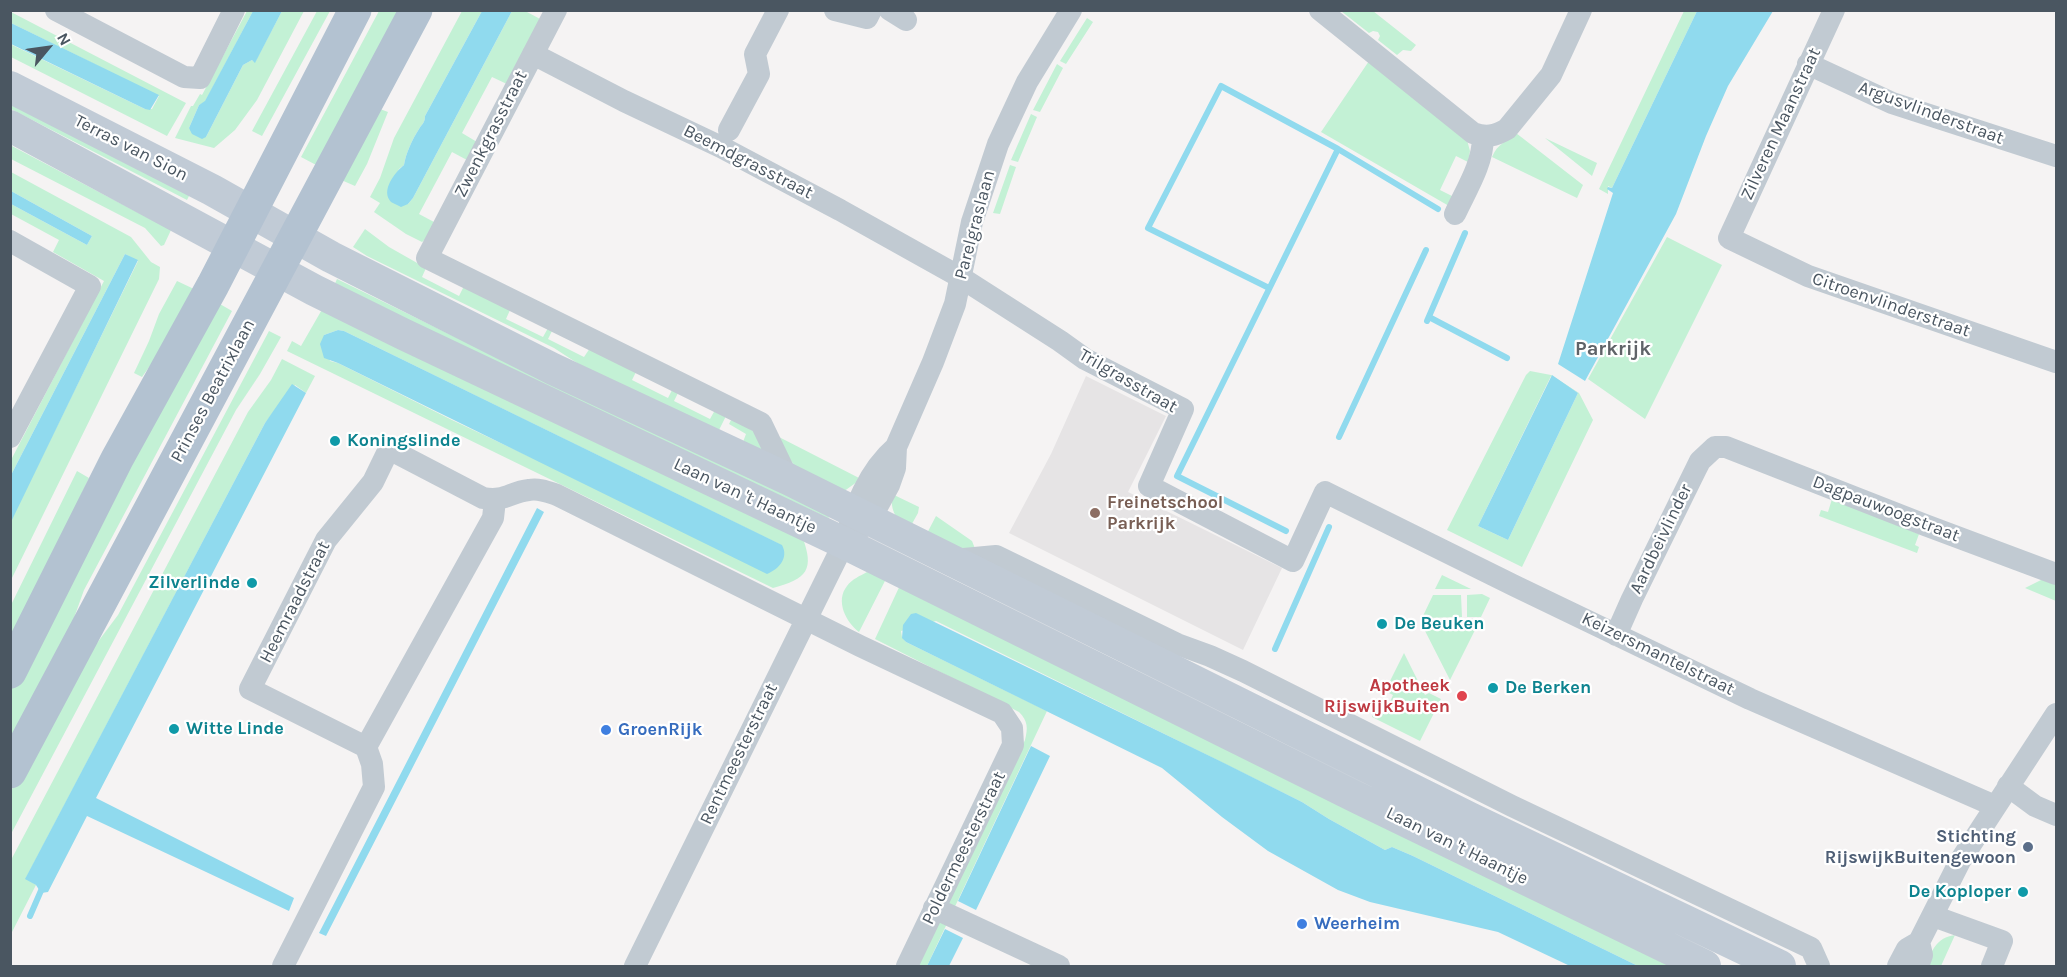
<!DOCTYPE html>
<html>
<head>
<meta charset="utf-8">
<style>
	body { margin:0 }
	#map { position:relative; width:2067px; height:977px; overflow:hidden; background:#f5f3f3; font-family:Karla,sans-serif }
	canvas { display:block }
	.frame { position:absolute; inset:0; border:12px solid #4a5661; pointer-events:none }
	.north { position:absolute; left:18px; top:18px; width:60px; height:60px; -webkit-text-stroke:4px #fff; paint-order:stroke; rotate:61deg; font-size:16px; font-weight:700; line-height:24px; text-align:center; color:#4a5661 }
	.north::after { content:''; display:block; margin:auto; width:21px; height:27px; background:#4a5661; clip-path:polygon(50% 0,100% 100%,50% 72%,0 100%) }
</style>
</head>
<body>
<div id="map">
<canvas width="2067" height="977"></canvas>
<div class="frame"></div>
<div class="north">N</div>
</div>
<script>
const c = document.querySelector('canvas').getContext('2d');
c.lineJoin = 'round';
function fillPath(path, color) { c.fillStyle = color; c.fill(path, 'evenodd'); }
function strokePath(path, color, width, dash) { c.strokeStyle = color; c.lineWidth = width; c.lineCap = dash ? 'butt' : 'round'; c.setLineDash(dash || []); c.stroke(path); }
function drawText(font, color, halo, rows, align = 'center') {
  c.font = font + ' Karla,sans-serif'; c.lineWidth = 4.5; c.setLineDash([]); c.textBaseline = 'middle'; c.strokeStyle = halo; c.fillStyle = color; for (const [text, x, y, turn = 0] of rows) {
    c.save(); c.translate(x, y); c.rotate((+turn || 0) * Math.PI / 180); c.textAlign = isNaN(turn) ? turn : align; if (halo) c.strokeText(text, 0, 0); c.fillText(text, 0, 0); c.restore();
  }
}
const education = new Path2D(`
	M 1086,376 L 1166,416 L 1128,492 L 1282,568 L 1243,650 L 1009,533 L 1051,454 Z`);
const green = new Path2D(`
	M 247,11 L 253,11 L 205,102 L 199,105 L 189,128 L 206,137 L 243,65 L 252,60 L 255,62 L 282,11 L 304,11 L 257,100 L 235,130 L 214,148 L 175,138 L 191,106 L 193,106 L 200,94 L 202,95 Z
	M 317,11 L 330,11 L 262,136 L 252,131 Z
	M 379,11 L 401,11 L 318,166 L 301,157 Z
	M 462,11 L 482,11 L 425,116 C 425,123 422,124 419,129 C 412,140 406,153 404,165 L 399,169 L 388,192 L 391,201 L 408,204 L 413,198 L 512,11 L 527,11 L 527,12 L 542,20 L 509,85 L 492,77 L 462,133 L 477,142 L 467,160 L 452,152 L 419,214 L 434,222 L 427,238 L 422,242 L 406,234 L 374,212 L 380,203 L 370,197 L 380,178 L 394,138 Z
	M 1341,11 L 1373,11 L 1416,45 L 1411,51 L 1403,50 L 1397,55 L 1378,40 L 1380,36 L 1378,32 L 1373,31 L 1369,33 Z
	M 1684,11 L 1697,11 L 1612,188 L 1608,186 L 1608,194 L 1599,189 Z
	M 11,12 L 186,103 L 167,136 L 11,57 L 10,44 L 145,109 L 152,109 L 159,96 L 11,23 Z
	M 1087,18 L 1093,22 L 1066,64 L 1060,61 Z
	M 1369,61 L 1467,140 L 1470,151 L 1468,162 L 1456,156 L 1440,190 L 1454,197 L 1449,206 L 1321,132 Z
	M 1057,64 L 1063,68 L 1040,112 L 1033,110 Z
	M 10,96 L 191,192 L 187,200 L 11,109 Z
	M 380,109 L 388,112 L 367,164 L 355,186 L 339,179 Z
	M 1031,114 L 1037,117 L 1018,162 L 1011,160 Z
	M 1516,133 L 1583,185 L 1577,198 L 1492,157 C 1498,143 1506,142 1516,133 Z
	M 1545,138 L 1597,163 L 1592,176 Z
	M 10,145 L 171,230 L 164,245 L 161,246 L 145,228 L 11,159 Z
	M 1010,165 L 1016,167 L 1000,214 L 993,213 Z
	M 11,172 L 131,237 L 151,262 L 160,267 L 159,279 L 11,580 L 10,522 L 138,261 L 125,254 L 11,475 L 11,460 L 104,281 L 53,252 L 59,240 L 11,214 L 11,204 L 87,245 L 92,236 L 11,191 Z
	M 365,229 L 389,247 L 426,268 L 422,277 L 459,296 L 464,286 L 510,310 L 506,319 L 543,337 L 548,328 L 552,331 L 548,339 L 584,357 L 590,348 L 636,372 L 632,380 L 668,398 L 672,390 L 678,393 L 674,401 L 710,419 L 715,410 L 726,416 L 719,430 L 743,442 L 746,434 L 729,424 L 732,418 L 753,431 L 774,461 L 620,391 L 554,348 L 367,256 L 353,247 Z
	M 1667,237 L 1722,265 L 1645,419 L 1588,379 Z
	M 337,279 L 533,375 L 607,402 L 830,517 L 828,518 L 333,288 Z
	M 177,281 L 194,289 L 162,349 L 142,377 L 134,373 L 149,341 L 159,314 Z
	M 213,300 L 232,311 L 84,590 L 60,657 L 11,751 L 11,690 Z
	M 324,306 L 802,536 C 815,570 807,579 773,588 L 287,351 L 292,341 L 301,346 ZM 338,330 L 344,331 L 781,545 L 562,472 L 452,420 L 338,363 L 330,361 L 324,335 Z
	M 269,331 L 281,337 L 260,374 L 236,410 L 11,834 L 11,791 L 79,667 L 118,615 Z
	M 282,359 L 315,376 L 306,393 L 295,385 L 265,423 L 26,878 L 36,885 L 11,934 L 11,860 L 248,412 L 271,380 Z
	M 1530,371 L 1551,375 L 1579,393 L 1593,420 L 1522,567 L 1447,530 L 1526,375 ZM 1551,376 L 1578,393 L 1508,540 L 1478,526 Z
	M 779,437 L 861,479 L 843,492 L 805,481 L 778,442 Z
	M 77,471 L 89,478 L 11,644 L 10,607 Z
	M 892,494 L 919,507 L 918,513 L 908,531 C 897,519 890,512 892,494 Z
	M 1832,499 L 1919,534 L 1915,545 L 1919,547 L 1917,553 L 1819,516 L 1821,510 L 1828,512 Z
	M 936,516 L 972,541 L 976,551 L 959,551 L 924,539 Z
	M 867,572 L 888,575 L 859,632 C 846,622 835,601 847,586 C 852,579 860,576 867,572 Z
	M 1442,575 L 1471,589 L 1435,589 Z
	M 2043,579 L 2056,584 L 2056,601 L 2025,588 Z
	M 902,581 L 1687,966 L 1638,966 L 1413,856 L 1392,847 L 1385,850 L 1329,819 L 1302,802 L 936,621 L 901,631 L 902,637 L 906,642 L 1047,711 L 927,966 L 917,966 L 1025,740 C 1028,728 1028,721 1019,712 L 875,639 Z
	M 1482,594 L 1490,598 L 1481,617 L 1467,617 L 1467,595 Z
	M 1433,595 L 1461,595 L 1462,617 L 1422,618 Z
	M 1478,624 L 1450,680 L 1422,625 Z
	M 1404,653 L 1425,695 L 1429,693 L 1441,699 L 1420,741 L 1372,717 L 1380,700 L 1389,704 L 1393,695 L 1385,691 Z
	M 1955,935 L 1941,966 L 1926,966 C 1932,950 1936,938 1955,935 Z`);
const water = new Path2D(`
	M 253,11 L 282,11 L 255,63 L 252,60 L 243,65 L 206,137 L 202,139 L 192,134 L 189,128 L 199,105 L 205,101 Z
	M 482,11 L 512,11 L 413,198 L 408,204 L 401,207 C 398,205 394,204 391,202 C 380,191 395,172 404,165 C 406,153 412,140 419,129 C 422,124 425,123 425,116 Z
	M 1697,11 L 1773,11 L 1728,86 L 1706,136 L 1676,214 L 1585,381 L 1558,364 L 1613,193 L 1607,189 L 1608,187 L 1612,188 Z
	M 11,23 L 159,95 L 150,110 L 145,109 L 11,44 Z
	M 11,191 L 92,236 L 87,245 L 11,204 Z
	M 125,254 L 138,260 L 11,522 L 11,475 Z
	M 338,330 L 344,331 L 782,545 C 789,558 779,569 767,574 L 338,363 L 324,358 L 320,344 L 324,335 Z
	M 1552,375 L 1578,393 L 1508,540 L 1478,526 Z
	M 292,384 L 306,393 L 96,798 L 294,898 L 289,911 L 87,816 L 48,892 L 41,893 L 36,885 L 25,879 L 265,423 Z
	M 537,508 L 544,512 L 326,936 L 319,933 Z
	M 916,613 L 1224,763 L 1302,802 L 1329,819 L 1385,850 L 1392,847 L 1413,856 L 1638,966 L 1570,966 L 1498,932 L 1370,902 L 1338,890 L 1268,851 L 1222,817 L 1162,768 L 906,642 L 902,638 L 903,625 L 911,614 Z
	M 1031,746 L 1050,756 L 976,910 L 958,901 Z
	M 945,929 L 963,938 L 949,966 L 927,966 Z`);
const stream = new Path2D(`
	M 1269,288 L 1148,228 L 1221,86 L 1338,149 L 1438,209
	M 1429,317 L 1507,358
	M 1427,321 L 1465,233
	M 1339,437 L 1426,250
	M 1286,531 L 1177,476 L 1338,149
	M 1275,649 L 1329,527
	M 30,916 L 43,886`);
const street = new Path2D(`
	M 56,10 L 184,77 L 200,78 L 234,10
	M 556,10 L 427,258 L 761,423 L 788,479
	M 835,10 L 867,18 L 871,10
	M 890,10 L 906,20
	M 1320,10 L 1473,133 C 1486,138 1495,136 1507,129 L 1551,75 L 1581,10
	M 1834,10 L 1729,238 L 1808,276 L 2056,362
	M 533,54 L 624,101 L 721,147 L 840,210 L 960,277 L 1060,341 L 1085,359 L 1183,409 L 1149,486 L 1293,561 L 1325,492 L 1515,586 L 1750,699 L 1995,806
	M 1808,64 L 1892,103 L 2056,156
	M 729,130 L 759,74 L 755,54 L 778,10
	M 1455,214 C 1466,190 1483,164 1483,137
	M 10,241 L 90,286 L 10,437
	M 844,543 L 870,520 L 889,485 L 895,468 L 896,447 L 933,362 L 955,304 L 972,222 L 998,144 L 1027,82 L 1071,10
	M 953,560 L 996,556 L 1177,644 L 1210,656 L 1243,671 L 1512,806 L 1811,948 L 1819,966
	M 1616,635 L 1632,599 L 1696,469 L 1700,461 L 1715,447 L 1726,447 L 1925,525 L 2056,574
	M 366,747 L 493,518 L 495,500
	M 2008,786 L 2035,806 L 2056,815
	M 934,908 L 1059,966
	M 1933,916 L 2002,941 L 1992,966
	M 283,966 L 374,787 L 372,764 L 366,747 L 250,689 L 326,540 L 373,482 L 389,449 L 483,498 C 505,502 510,492 529,490 C 539,488 548,492 557,495 L 860,646 L 1002,713 L 1012,728 L 1013,745 L 907,966
	M 635,966 L 844,543 C 854,509 868,471 896,447
	M 1898,966 L 1907,949 L 1919,942 L 1960,861 L 2056,714
	M 1918,966 L 1922,955 L 1919,942`);
const secondary = new Path2D(`
	M 10,87 L 212,190 L 331,257 L 553,369 L 788,479 L 1472,819 L 1780,966
	M 10,126 L 314,290 L 403,334 L 844,543 L 1360,799 L 1705,966`);
const primary = new Path2D(`
	M 10,672 L 117,459 L 213,285 L 355,10
	M 10,772 L 416,10`);
const markers = [
	[335,441,6,"#0f9aa8"],
	[1095,513,6,"#8d6e63"],
	[252,583,6,"#0f9aa8"],
	[1382,624,6,"#0f9aa8"],
	[1493,688,6,"#0f9aa8"],
	[1462,696,6,"#e0444e"],
	[174,729,6,"#0f9aa8"],
	[606,730,6,"#3f7fe0"],
	[2028,847,6,"#5c6f8a"],
	[2023,892,6,"#0f9aa8"],
	[1302,924,6,"#3f7fe0"]
];
const streetNames = [
	["Argusvlinderstraat",1931,113,20],
	["Zilveren Maanstraat",1781,124,-65],
	["Zwenkgrasstraat",491,134,-63],
	["Terras van Sion",131,148,27],
	["Beemdgrasstraat",748,162,27],
	["Parelgraslaan",975,225,-75],
	["Citroenvlinderstraat",1891,305,19],
	["Trilgrasstraat",1128,381,30],
	["Prinses Beatrixlaan",213,391,-62],
	["Laan van 't Haantje",745,496,25],
	["Dagpauwoogstraat",1886,509,21],
	["Aardbeivlinder",1661,539,-64],
	["Heemraadstraat",295,602,-63],
	["Keizersmantelstraat",1658,654,26],
	["Rentmeesterstraat",739,754,-64],
	["Laan van 't Haantje",1457,846,26],
	["Poldermeesterstraat",964,848,-64]
];
const cultureNames = [
	["Koningslinde",347,441],
	["Zilverlinde",240,583,"right"],
	["De Beuken",1394,624],
	["De Berken",1505,688],
	["Witte Linde",186,729],
	["De Koploper",2011,892,"right"]
];
const educationNames = [
	["Freinetschool",1107,503],
	["Parkrijk",1107,524]
];
const healthNames = [
	["Apotheek",1450,686],
	["RijswijkBuiten",1450,707]
];
const shopNames = [
	["GroenRijk",618,730],
	["Weerheim",1314,924]
];
const serviceNames = [
	["Stichting",2016,837],
	["RijswijkBuitengewoon",2016,858]
];
const neighbourhoodNames = [
	["Parkrijk",1613,349]
];
fillPath(education, '#e6e4e5');
fillPath(green, '#c3f1d5');
fillPath(water, '#90daee');
strokePath(stream, '#90daee', 6);
strokePath(street, '#c1cad2', 22);
strokePath(secondary, '#c1cbd6', 32);
strokePath(primary, '#b3c2d1', 33);
for (const [x, y, r, color] of markers) { const dot = new Path2D(); dot.arc(x, y, r, 0, 2 * Math.PI); c.fillStyle = color; c.fill(dot); strokePath(dot, '#fff', 2); }
drawText('18px', '#4a5661', '#fff', streetNames);
drawText('bold 18px', '#0d838f', '#fff', cultureNames, 'left');
drawText('bold 18px', '#785e54', '#fff', educationNames, 'left');
drawText('bold 18px', '#be3a42', '#fff', healthNames, 'right');
drawText('bold 18px', '#366cbe', '#fff', shopNames, 'left');
drawText('bold 18px', '#4e5e75', '#fff', serviceNames, 'right');
drawText('bold 20px', '#5f6368', '#fff', neighbourhoodNames);
</script>
</body>
</html>
